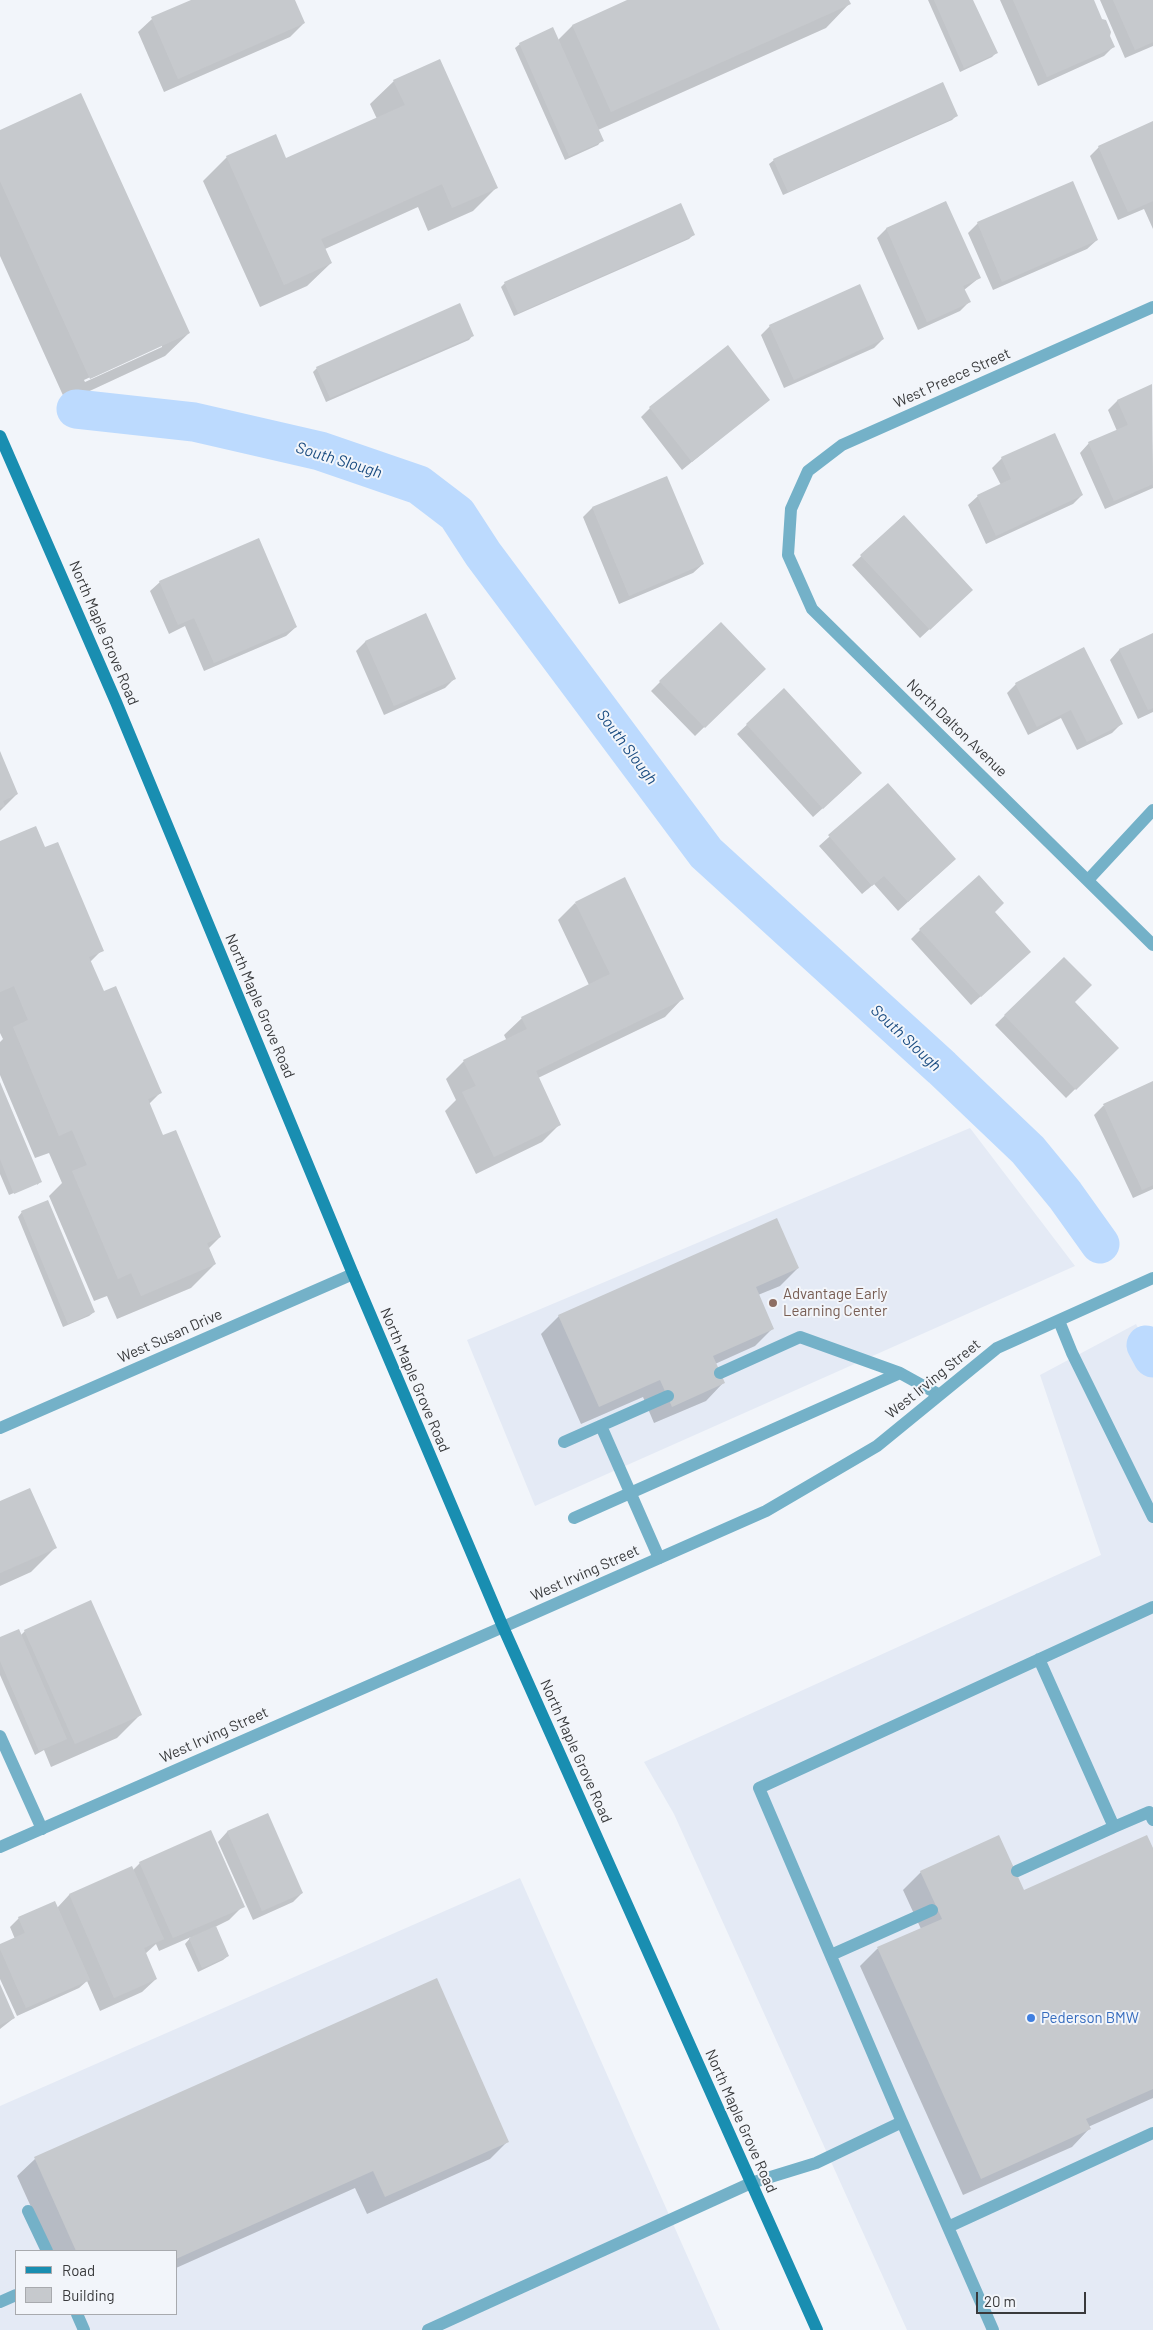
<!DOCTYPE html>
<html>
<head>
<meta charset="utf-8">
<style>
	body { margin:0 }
	#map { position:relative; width:1153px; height:2330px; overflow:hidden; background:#f2f5fa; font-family:Barlow,sans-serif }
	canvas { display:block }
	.legend { position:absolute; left:15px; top:2250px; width:162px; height:65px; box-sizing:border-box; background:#f2f5fa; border:1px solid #a8aaae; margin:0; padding:6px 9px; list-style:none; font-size:15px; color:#393a3c }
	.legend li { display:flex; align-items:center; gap:10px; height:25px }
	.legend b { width:25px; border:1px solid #a8aaae }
	.scale { position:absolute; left:976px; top:2292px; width:110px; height:22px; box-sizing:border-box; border:2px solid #393a3c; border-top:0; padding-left:6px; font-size:15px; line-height:18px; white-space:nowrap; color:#393a3c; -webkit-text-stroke:4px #f2f5fa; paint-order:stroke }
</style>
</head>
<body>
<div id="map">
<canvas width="1153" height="2330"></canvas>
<ul class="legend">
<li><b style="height:6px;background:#198eb1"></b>Road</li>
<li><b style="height:14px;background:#c6c9cd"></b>Building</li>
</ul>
<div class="scale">20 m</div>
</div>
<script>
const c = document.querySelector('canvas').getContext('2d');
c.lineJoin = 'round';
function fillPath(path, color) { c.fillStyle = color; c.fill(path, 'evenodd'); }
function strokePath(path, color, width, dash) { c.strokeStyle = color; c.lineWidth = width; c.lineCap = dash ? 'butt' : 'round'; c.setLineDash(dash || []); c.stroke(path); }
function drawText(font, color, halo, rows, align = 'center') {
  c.font = font + ' Barlow,sans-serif'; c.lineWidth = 4; c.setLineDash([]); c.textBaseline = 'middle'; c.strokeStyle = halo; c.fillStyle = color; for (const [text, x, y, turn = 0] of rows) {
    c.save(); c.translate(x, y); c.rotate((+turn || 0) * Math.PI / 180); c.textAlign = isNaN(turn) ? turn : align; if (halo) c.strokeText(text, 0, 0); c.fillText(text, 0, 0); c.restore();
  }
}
const built = new Path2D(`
	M 970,1128 L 1075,1266 L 535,1506 L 467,1340 Z
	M 1136,1324 L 1153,1358 L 1153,2330 L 907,2330 L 674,1814 L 644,1762 L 1101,1555 L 1040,1375 Z
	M 520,1878 L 720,2330 L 0,2330 L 0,2106 ZM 16,2251 L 176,2251 L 176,2314 L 16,2314 Z`);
const shadow = new Path2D(`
	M 194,0 L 293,0 L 304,23 L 290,37 L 164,92 L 138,32 L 152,19 Z
	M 630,0 L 848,0 L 849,4 L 826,28 L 598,130 L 602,140 L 598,145 L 565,160 L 515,48 L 520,44 L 558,40 L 572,26 Z
	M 928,0 L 972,0 L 996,53 L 992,57 L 960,72 Z
	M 1000,0 L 1092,0 L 1113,47 L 1104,56 L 1038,86 Z
	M 1100,0 L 1153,0 L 1153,46 L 1125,58 Z
	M 394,81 L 496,188 L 473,211 L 428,231 L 418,207 L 325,249 L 331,263 L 307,286 L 260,307 L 203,181 L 227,157 L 286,159 L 377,119 L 370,104 Z
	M 957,115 L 952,120 L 783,195 L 769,164 L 774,160 Z
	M 1153,123 L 1153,229 L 1144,209 L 1118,220 L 1090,156 L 1099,147 Z
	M 0,132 L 189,333 L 165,356 L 66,402 L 0,256 ZM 162,344 L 162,347 L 85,382 L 84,380 Z
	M 945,202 L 979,278 L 964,290 L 969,302 L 960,311 L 918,330 L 877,238 L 886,229 Z
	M 978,223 L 1097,240 L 1087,249 L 993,290 L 968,233 Z
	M 694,234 L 689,239 L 514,316 L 501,287 L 505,283 Z
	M 770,326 L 883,339 L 874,348 L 784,388 L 761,335 Z
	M 473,335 L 469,340 L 326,402 L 313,372 L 317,368 Z
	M 1151,386 L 1153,488 L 1105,509 L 1080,453 L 1089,443 L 1117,431 L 1108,410 L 1117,401 Z
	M 769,399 L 682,470 L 641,417 L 650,408 Z
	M 1054,434 L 1082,495 L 1073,504 L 986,544 L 968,505 L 978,496 L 1001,485 L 992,468 L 1002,458 Z
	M 666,477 L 703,564 L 693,573 L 619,604 L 583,517 L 592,508 Z
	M 903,516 L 962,599 L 920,638 L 852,565 Z
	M 160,582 L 296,627 L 286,636 L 204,671 L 185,626 L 169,634 L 150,591 Z
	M 426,615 L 454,679 L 445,688 L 384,715 L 356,651 L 365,642 Z
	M 1153,634 L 1153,712 L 1138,719 L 1110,660 L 1119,650 Z
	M 764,669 L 695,736 L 651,691 L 660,682 Z
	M 1016,684 L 1121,724 L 1112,733 L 1077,750 L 1061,718 L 1028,735 L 1007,693 Z
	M 784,690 L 852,782 L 813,817 L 737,734 Z
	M 0,755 L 17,794 L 0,811 Z
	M 888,784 L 955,859 L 898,911 L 874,884 L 862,894 L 819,846 Z
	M 0,842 L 45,849 L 102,950 L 90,962 L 103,992 L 160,1093 L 149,1104 L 162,1136 L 220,1237 L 208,1249 L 215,1264 L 191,1288 L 117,1319 L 107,1296 L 94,1301 L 49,1196 L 62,1183 L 49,1153 L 35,1158 L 0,1075 L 0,1042 L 3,1039 L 0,1033 Z
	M 575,903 L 682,999 L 665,1017 L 538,1078 L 560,1124 L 542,1142 L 476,1174 L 445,1111 L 456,1100 L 446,1079 L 464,1061 L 507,1041 L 504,1035 L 522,1018 L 589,985 L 558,920 Z
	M 993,912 L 1020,961 L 971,1005 L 911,939 L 920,930 Z
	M 1064,958 L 1073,1002 L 1117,1048 L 1066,1098 L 995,1025 Z
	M 1153,1083 L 1153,1189 L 1133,1198 L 1094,1115 L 1103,1106 Z
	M 0,1085 L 40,1182 L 37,1185 L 37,1183 L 9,1195 L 0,1174 Z
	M 22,1212 L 94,1312 L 89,1316 L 63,1327 L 18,1217 Z
	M 798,1268 L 780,1286 L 758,1295 L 773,1328 L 755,1346 L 715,1364 L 723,1383 L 706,1401 L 654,1423 L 643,1397 L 581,1424 L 541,1334 L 559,1316 Z
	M 0,1502 L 55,1548 L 31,1572 L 0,1586 Z
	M 25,1631 L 141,1714 L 117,1738 L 51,1767 L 44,1750 L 35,1755 L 0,1675 L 0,1639 L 21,1635 Z
	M 267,1815 L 302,1893 L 293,1902 L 253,1920 L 218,1842 L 227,1832 Z
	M 1153,1852 L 1153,2098 L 1088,2127 L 1089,2129 L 1072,2147 L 963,2195 L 860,1966 L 877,1949 L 921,1929 L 903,1890 L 921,1872 L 1023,1892 Z
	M 140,1863 L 243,1906 L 229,1920 L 215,1927 L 228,1956 L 223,1960 L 198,1972 L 185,1944 L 191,1937 L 159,1951 L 156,1944 L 145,1954 L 156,1979 L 142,1992 L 100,2011 L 87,1981 L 79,1988 L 17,2016 L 0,1979 L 0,1946 L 15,1939 L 10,1927 L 19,1918 L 57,1908 L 69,1895 L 133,1870 Z
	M 0,1987 L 14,2018 L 0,2029 Z
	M 508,2141 L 490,2159 L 367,2214 L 355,2188 L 176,2268 L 176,2251 L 51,2251 L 17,2176 L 35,2159 Z`);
const canal = new Path2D(`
	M 76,409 L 194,422 L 320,451 L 419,485 L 457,514 L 483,554 L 706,853 L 942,1068 L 1028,1150 L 1065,1195 L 1100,1244
	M 1146,1345 L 1153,1358`);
const building = new Path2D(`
	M 191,0 L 295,0 L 305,23 L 178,79 L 151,17 Z
	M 627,0 L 849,0 L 851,4 L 611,112 L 572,25 Z
	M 934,0 L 973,0 L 998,53 L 964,68 Z
	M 1013,0 L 1094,0 L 1102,19 L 1106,20 L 1111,32 L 1110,36 L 1115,47 L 1047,77 Z
	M 1113,0 L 1153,0 L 1153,42 L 1135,50 Z
	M 553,27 L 604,141 L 569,156 L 519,43 Z
	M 440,59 L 498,188 L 452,208 L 442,184 L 321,239 L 332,263 L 284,285 L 226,156 L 276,134 L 286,158 L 405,105 L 393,80 Z
	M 943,82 L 958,116 L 788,192 L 773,159 Z
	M 81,93 L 190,333 L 90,379 L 0,181 L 0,130 Z
	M 1153,121 L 1153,201 L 1128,212 L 1098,146 Z
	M 1073,181 L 1098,240 L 1002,282 L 977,222 Z
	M 946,201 L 981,278 L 963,286 L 971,302 L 927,322 L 886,228 Z
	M 681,203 L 695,235 L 518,313 L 504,282 Z
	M 860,284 L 884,339 L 794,380 L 769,325 Z
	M 460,303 L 474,336 L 330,398 L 316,367 Z
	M 728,345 L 770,400 L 692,462 L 649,407 Z
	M 1152,384 L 1153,484 L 1114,501 L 1088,442 L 1128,425 L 1117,400 Z
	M 1055,433 L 1083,495 L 996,536 L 977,495 L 1011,479 L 1001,457 Z
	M 667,476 L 704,564 L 629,596 L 592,507 Z
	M 904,515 L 973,590 L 930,630 L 860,555 Z
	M 259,538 L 297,627 L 214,663 L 194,618 L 178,625 L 159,581 Z
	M 426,613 L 456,679 L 394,706 L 365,641 Z
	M 721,622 L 766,669 L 705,728 L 659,681 Z
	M 1153,633 L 1153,708 L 1148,710 L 1119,649 Z
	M 1084,647 L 1123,724 L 1087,742 L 1071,710 L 1037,727 L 1015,683 Z
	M 784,688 L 862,773 L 823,809 L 746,724 Z
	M 0,751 L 18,794 L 3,801 L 5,806 L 0,808 Z
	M 888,783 L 956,859 L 908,902 L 884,876 L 872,886 L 828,835 Z
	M 36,826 L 45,847 L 58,842 L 104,951 L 89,957 L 104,991 L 116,986 L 162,1093 L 148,1099 L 163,1135 L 176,1130 L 221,1237 L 207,1243 L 216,1264 L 141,1296 L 131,1273 L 118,1279 L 72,1171 L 87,1165 L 72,1130 L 59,1136 L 13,1027 L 28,1020 L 14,986 L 0,992 L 0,841 Z
	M 979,875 L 1004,903 L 995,912 L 1031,952 L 981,997 L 919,929 Z
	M 625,877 L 684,999 L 536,1071 L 561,1125 L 494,1157 L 462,1092 L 476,1086 L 463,1060 L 527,1029 L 521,1017 L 610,974 L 575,902 Z
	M 1064,957 L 1092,985 L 1075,1002 L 1119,1048 L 1076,1090 L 1004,1015 Z
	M 1153,1081 L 1153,1185 L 1142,1190 L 1103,1104 Z
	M 0,1082 L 42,1182 L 14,1194 L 0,1159 Z
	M 48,1200 L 95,1312 L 68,1324 L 21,1211 Z
	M 777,1218 L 799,1268 L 756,1287 L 774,1329 L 713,1356 L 725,1383 L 672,1407 L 660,1380 L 599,1407 L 558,1315 Z
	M 30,1488 L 57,1548 L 0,1573 L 0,1501 Z
	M 91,1600 L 142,1715 L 75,1744 L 24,1630 Z
	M 19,1629 L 67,1739 L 39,1751 L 0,1661 L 0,1637 Z
	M 268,1813 L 303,1893 L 262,1911 L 227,1831 Z
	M 211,1830 L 245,1907 L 173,1938 L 139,1862 Z
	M 999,1835 L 1024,1890 L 1147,1835 L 1153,1848 L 1153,2089 L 1086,2119 L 1091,2129 L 981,2179 L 877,1947 L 942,1919 L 920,1871 Z
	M 132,1866 L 164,1939 L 144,1948 L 157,1979 L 114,1998 L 69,1894 Z
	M 55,1901 L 90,1980 L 26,2008 L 0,1949 L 0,1944 L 25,1933 L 18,1917 Z
	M 216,1926 L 229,1956 L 202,1968 L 189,1938 Z
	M 437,1978 L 509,2142 L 385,2197 L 373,2171 L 176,2259 L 176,2251 L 76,2251 L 34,2157 Z
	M 0,1984 L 15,2018 L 0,2025 Z`);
const service = new Path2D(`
	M 1059,1321 L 1072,1353 L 1153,1517
	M 720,1373 L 800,1337 L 900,1373
	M 601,1426 L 659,1558
	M 564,1442 L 668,1396
	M 574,1518 L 900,1373 L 938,1394
	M 1039,1659 L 1114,1827 L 1149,1812 L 1153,1820
	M 0,1736 L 42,1829
	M 1017,1871 L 1114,1827
	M 831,1955 L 932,1910
	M 902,2122 L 993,2330
	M 28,2211 L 47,2251
	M 948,2227 L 1153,2133
	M 0,2302 L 16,2295
	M 77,2314 L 84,2330
	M 428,2330 L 751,2183 L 816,2163 L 902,2122 L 759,1788 L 1153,1607`);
const minor = new Path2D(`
	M 1153,307 L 842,445 L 808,471 L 791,509 L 788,555 L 812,609 L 1153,945
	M 1088,880 L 1153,810
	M 0,1428 L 353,1274
	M 0,1847 L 503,1627`);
const tertiary = new Path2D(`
	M 503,1627 L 766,1511 L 877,1446 L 997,1348 L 1153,1278`);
const secondary = new Path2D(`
	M 0,436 L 116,702 L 353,1274 L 503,1627 L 817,2330`);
const markers = [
	[773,1303,5,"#8d6e63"],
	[1031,2018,5,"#3f7fe0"]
];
const streetNames = [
	["West Preece Street",952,378,-24],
	["North Maple Grove Road",104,633,67],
	["North Dalton Avenue",957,728,44],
	["North Maple Grove Road",260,1006,67],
	["West Susan Drive",170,1336,-24],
	["West Irving Street",933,1379,-39],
	["North Maple Grove Road",415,1380,67],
	["West Irving Street",585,1573,-24],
	["West Irving Street",214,1735,-24],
	["North Maple Grove Road",576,1751,66],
	["North Maple Grove Road",741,2121,66]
];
const educationNames = [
	["Advantage Early",783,1294],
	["Learning Center",783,1311]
];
const shopNames = [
	["Pederson BMW",1041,2018]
];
const waterNames = [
	["South Slough",339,460,17],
	["South Slough",627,747,53],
	["South Slough",906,1038,43]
];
fillPath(built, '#e4eaf5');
fillPath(shadow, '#0003');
strokePath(canal, '#bcdafe', 39);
fillPath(building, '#c6c9cd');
strokePath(service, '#74b1c8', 12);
strokePath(minor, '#74b1c8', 12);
strokePath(tertiary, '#74b1c8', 12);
strokePath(secondary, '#198eb1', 12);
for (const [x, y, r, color] of markers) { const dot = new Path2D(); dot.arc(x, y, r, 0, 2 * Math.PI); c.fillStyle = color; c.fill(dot); strokePath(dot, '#f2f5fa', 2); }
drawText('15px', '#393a3c', '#f2f5fa', streetNames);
drawText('15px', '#785e54', '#f2f5fa', educationNames, 'left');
drawText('15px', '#366cbe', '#f2f5fa', shopNames, 'left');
drawText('italic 16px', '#1a4c81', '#f2f5fa', waterNames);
</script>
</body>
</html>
